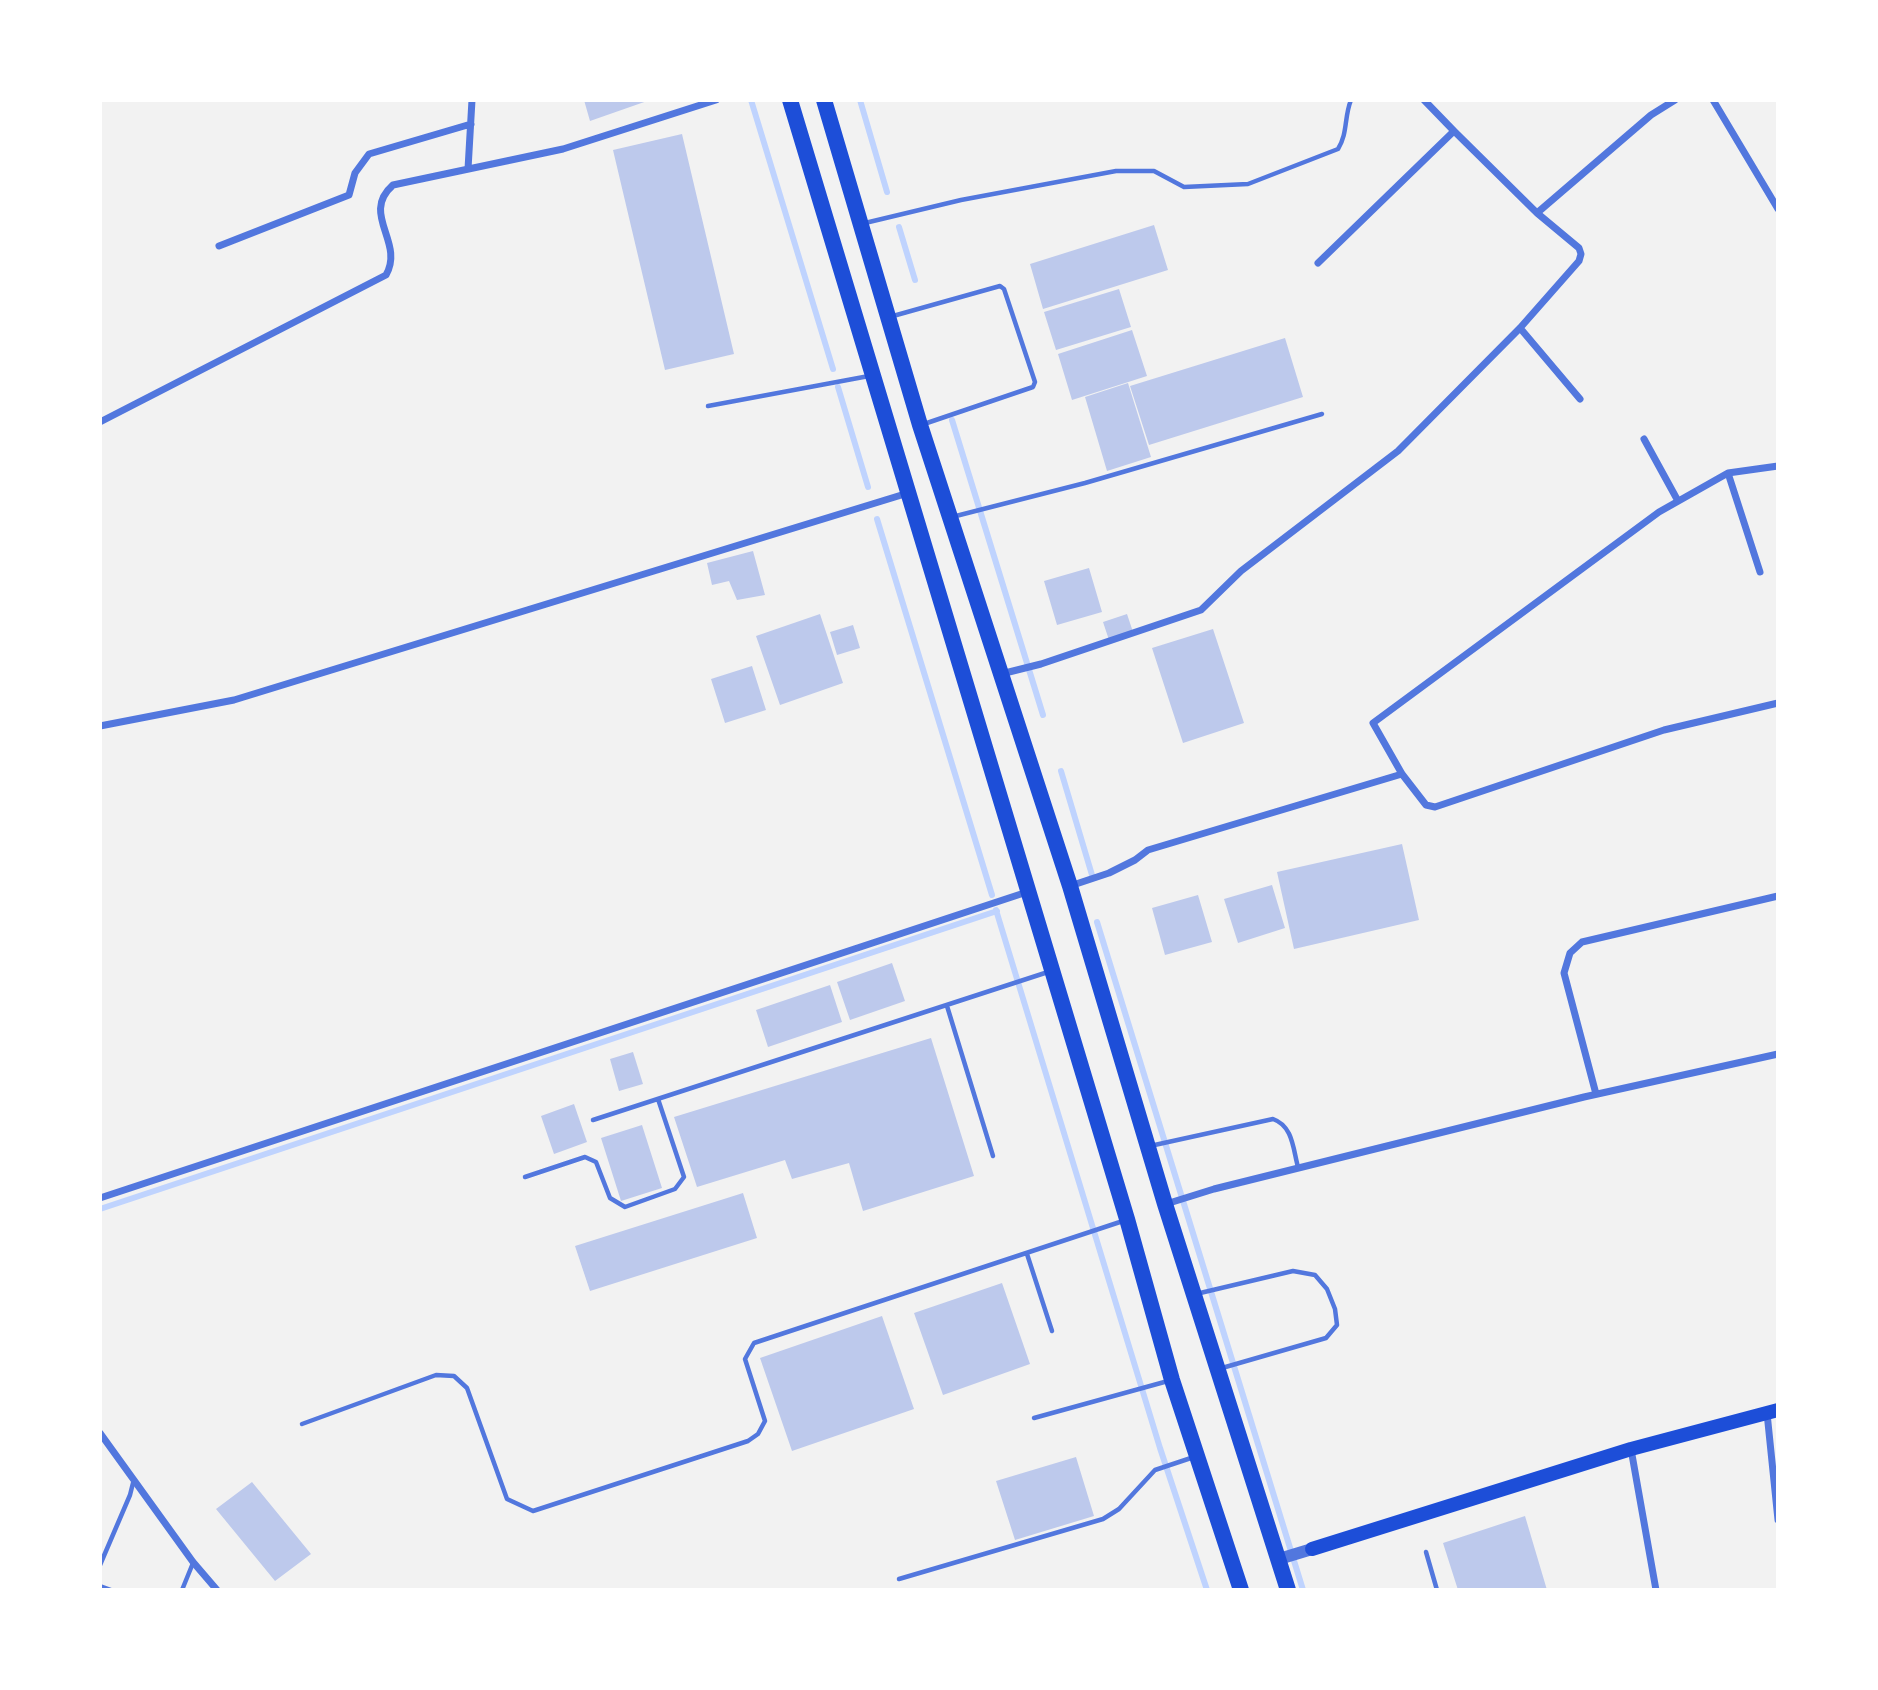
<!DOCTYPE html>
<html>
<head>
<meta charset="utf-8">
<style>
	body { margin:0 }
	#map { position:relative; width:1878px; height:1690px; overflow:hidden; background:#f2f2f2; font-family:Barlow,sans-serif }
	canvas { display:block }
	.frame { position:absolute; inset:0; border:102px solid #fff; pointer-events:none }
</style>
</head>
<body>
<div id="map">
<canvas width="1878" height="1690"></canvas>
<div class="frame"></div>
</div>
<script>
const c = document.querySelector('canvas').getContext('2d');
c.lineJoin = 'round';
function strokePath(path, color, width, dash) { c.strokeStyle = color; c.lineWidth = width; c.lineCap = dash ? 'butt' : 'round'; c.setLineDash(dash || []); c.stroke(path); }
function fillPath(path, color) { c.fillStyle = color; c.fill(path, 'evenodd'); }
const stream = new Path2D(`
	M 751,100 L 833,369
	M 860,100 L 887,192
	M 899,227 L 915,280
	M 838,387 L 868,487
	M 952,420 L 1043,715
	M 877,519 L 992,895
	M 1061,771 L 1092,875
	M 996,910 L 1160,1448 L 1207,1590
	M 1097,922 L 1303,1590
	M 100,1209 L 997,911`);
const building = new Path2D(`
	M 584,100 L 650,100 L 590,121 Z
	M 682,134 L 734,354 L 665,370 L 613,150 Z
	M 1154,225 L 1168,270 L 1043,309 L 1030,264 Z
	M 1119,289 L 1131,327 L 1056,350 L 1044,312 Z
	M 1132,330 L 1147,376 L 1072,400 L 1058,354 Z
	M 1285,338 L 1303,397 L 1149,445 L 1130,386 Z
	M 1128,383 L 1151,457 L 1107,471 L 1085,397 Z
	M 753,551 L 765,595 L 737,600 L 729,581 L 712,585 L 707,563 Z
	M 1089,568 L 1102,612 L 1057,625 L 1044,581 Z
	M 820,614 L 843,683 L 780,705 L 756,636 Z
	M 1127,614 L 1133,632 L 1109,640 L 1103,622 Z
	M 853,625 L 860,648 L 837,655 L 830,632 Z
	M 1213,629 L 1244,723 L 1183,743 L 1152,648 Z
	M 752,666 L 766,710 L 725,723 L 711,679 Z
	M 1402,844 L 1419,920 L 1294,949 L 1277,872 Z
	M 1272,885 L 1285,928 L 1238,943 L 1224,899 Z
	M 1198,895 L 1212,942 L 1165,955 L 1152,908 Z
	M 892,963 L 905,1001 L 850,1020 L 837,982 Z
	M 830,985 L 842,1022 L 768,1047 L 756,1010 Z
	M 931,1038 L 974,1176 L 863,1211 L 849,1163 L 792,1179 L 785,1160 L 697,1187 L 674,1117 Z
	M 633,1052 L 643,1084 L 619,1091 L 610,1059 Z
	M 574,1104 L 587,1142 L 554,1154 L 541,1116 Z
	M 642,1125 L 662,1188 L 621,1201 L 601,1138 Z
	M 743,1193 L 757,1238 L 590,1291 L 575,1246 Z
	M 1002,1283 L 1030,1364 L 943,1395 L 914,1313 Z
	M 882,1316 L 914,1409 L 792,1451 L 760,1358 Z
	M 1076,1457 L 1094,1516 L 1015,1540 L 996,1481 Z
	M 252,1482 L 311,1554 L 275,1581 L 216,1509 Z
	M 1525,1516 L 1547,1590 L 1458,1590 L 1443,1543 Z`);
const service = new Path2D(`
	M 865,223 L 961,200 L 1116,171 L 1154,171 L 1184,187 L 1248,184 L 1338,149 C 1348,133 1344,117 1351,100
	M 893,316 L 1000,286 L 1004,289 L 1035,382 L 1033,387 L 924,424
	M 708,406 L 869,376
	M 952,517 L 1085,483 L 1322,414
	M 947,1006 L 993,1156
	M 593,1120 L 1048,972
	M 1150,1146 L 1273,1119 C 1293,1126 1293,1149 1298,1167
	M 525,1177 L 585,1157 L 596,1162 L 610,1198 L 625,1207 L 675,1189 L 684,1177 L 658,1099
	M 1027,1254 L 1052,1331
	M 1196,1294 L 1293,1271 L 1315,1275 L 1327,1289 L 1335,1309 L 1337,1325 L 1326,1338 L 1222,1368
	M 1034,1418 L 1168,1381
	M 302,1424 L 436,1375 L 454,1376 L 467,1388 L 507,1499 L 533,1511 L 748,1441 L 758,1434 L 765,1421 L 745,1359 L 754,1343 L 1123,1221
	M 1426,1552 L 1437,1590
	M 100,1565 L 130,1495 L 134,1479
	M 899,1579 L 1103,1519 L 1119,1509 L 1155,1470 L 1194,1457
	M 100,1586 L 111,1590
	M 182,1590 L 193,1563`);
const minor = new Path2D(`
	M 1424,100 L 1454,131
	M 1713,100 L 1778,209
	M 468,169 L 472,100
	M 1537,213 L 1651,115 L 1675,100
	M 219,246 L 349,195 L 355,173 L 369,154 L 471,124
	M 1520,328 L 1580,399
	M 100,422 L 386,275 C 405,242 360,214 393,185 L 563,149 L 716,100
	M 1644,439 L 1678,501
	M 1778,466 L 1728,473 L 1659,512 L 1373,723 L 1402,774 L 1426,805 L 1435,807 L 1664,730 L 1778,703
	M 1728,473 L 1760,572
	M 1001,674 L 1041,664 L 1201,610 L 1241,571 L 1398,451 L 1520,328 L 1579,261 L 1581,254 L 1579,248 L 1537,213 L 1454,131 L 1318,263
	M 100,726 L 234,700 L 908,493
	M 1070,886 L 1109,873 L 1135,860 L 1148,850 L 1402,774
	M 1596,1094 L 1564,973 L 1570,953 L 1582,942 L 1778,896
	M 100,1198 L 1027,892
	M 1166,1204 L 1214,1189 L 1584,1097 L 1778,1054
	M 1767,1413 L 1778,1520
	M 100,1433 L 193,1562 L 217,1590
	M 1631,1449 L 1656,1590`);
const tertiary = new Path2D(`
	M 1279,1559 L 1312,1549`);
const secondary = new Path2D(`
	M 1312,1549 L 1631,1449 L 1778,1410`);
const primary = new Path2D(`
	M 790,100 L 1127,1219 L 1172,1380 L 1241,1590
	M 824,100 L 920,425 L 1070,886 L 1165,1204 L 1288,1590`);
strokePath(stream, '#bfd3fe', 6);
fillPath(building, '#bdc9ec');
strokePath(service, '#5277de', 4.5);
strokePath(minor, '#5277de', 7);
strokePath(tertiary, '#5277de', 12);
strokePath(secondary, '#1d4ed8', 14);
strokePath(primary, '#1d4ed8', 16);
</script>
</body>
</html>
